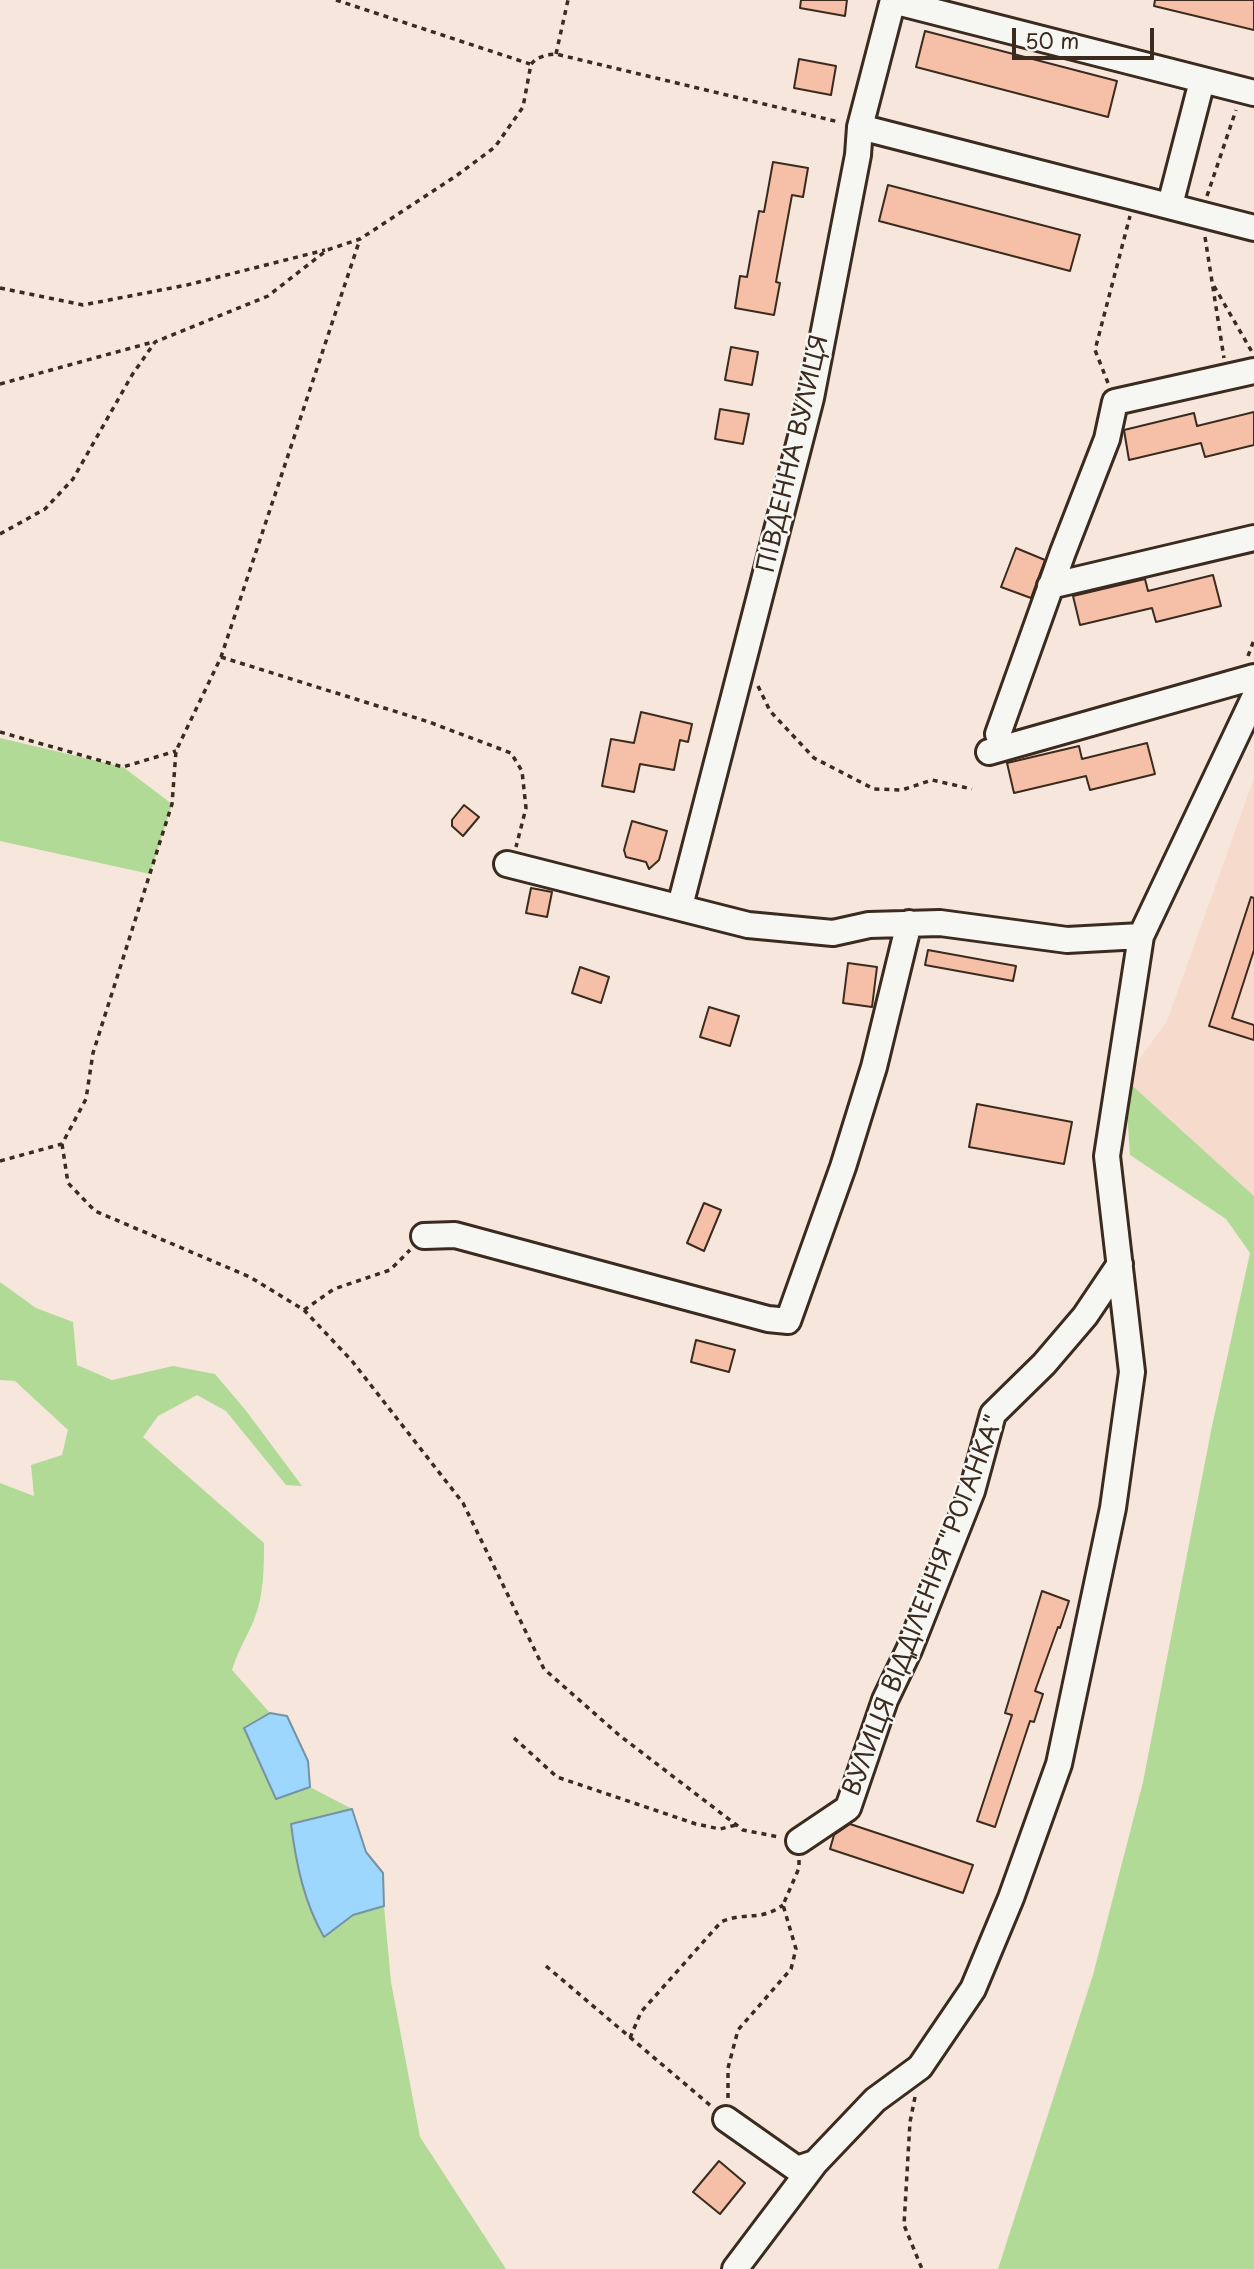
<!DOCTYPE html>
<html>
<head>
<meta charset="utf-8">
<style>
	body { margin:0 }
	#map { position:relative; width:1254px; height:2269px; overflow:hidden; background:#f6e6dc; font-family:"Playpen Sans",sans-serif }
	canvas { display:block }
	.scale { position:absolute; left:1012px; top:28px; width:142px; height:32px; box-sizing:border-box; border:4px solid #3b2a1e; border-top:0; padding-left:9px; font-size:21px; line-height:24px; white-space:nowrap; color:#3b2a1e; -webkit-text-stroke:5px #f6f6f2; paint-order:stroke }
</style>
</head>
<body>
<div id="map">
<canvas width="1254" height="2269"></canvas>
<div class="scale">50 m</div>
</div>
<script>
const c = document.querySelector('canvas').getContext('2d');
c.lineJoin = 'round';
function fillPath(path, color) { c.fillStyle = color; c.fill(path, 'evenodd'); }
function strokePath(path, color, width, dash) { c.strokeStyle = color; c.lineWidth = width; c.lineCap = dash ? 'butt' : 'round'; c.setLineDash(dash || []); c.stroke(path); }
function drawText(font, color, halo, rows, align = 'center') {
  c.font = font + ' "Playpen Sans",sans-serif'; c.lineWidth = 5; c.setLineDash([]); c.textBaseline = 'middle'; c.strokeStyle = halo; c.fillStyle = color; for (const [text, x, y, turn = 0] of rows) {
    c.save(); c.translate(x, y); c.rotate((+turn || 0) * Math.PI / 180); c.textAlign = isNaN(turn) ? turn : align; if (halo) c.strokeText(text, 0, 0); c.fillText(text, 0, 0); c.restore();
  }
}
const built = new Path2D(`
	M 1254,778 L 1254,1196 L 1125,1079 L 1167,1021 Z`);
const green = new Path2D(`
	M 0,738 L 123,767 L 172,804 L 150,874 L 0,841 Z
	M 1125,1079 L 1254,1196 L 1254,2269 L 998,2269 L 1093,1975 L 1143,1782 L 1211,1431 L 1250,1253 L 1226,1219 L 1130,1155 Z
	M 0,1282 L 36,1308 L 73,1322 L 77,1365 L 112,1380 L 173,1366 L 215,1374 L 247,1412 L 302,1486 L 286,1485 L 226,1411 L 197,1395 L 158,1416 L 143,1437 L 264,1543 C 264,1569 264,1594 254,1620 C 247,1637 237,1652 232,1670 L 270,1713 L 244,1728 L 276,1799 L 310,1787 L 352,1809 L 291,1824 C 296,1863 304,1903 324,1937 L 353,1915 L 384,1906 L 391,1982 L 420,2137 L 506,2269 L 0,2269 L 0,1483 L 34,1496 L 31,1465 L 62,1455 L 68,1430 L 15,1381 L 0,1380 Z`);
const water = new Path2D(`
	M 270,1713 L 287,1716 L 308,1761 L 310,1787 L 276,1799 L 244,1728 Z
	M 352,1809 L 366,1852 L 383,1873 L 384,1906 L 353,1915 L 324,1937 C 304,1903 296,1863 291,1824 Z`);
const building = new Path2D(`
	M 801,0 L 847,0 L 845,16 L 800,8 Z
	M 1155,0 L 1254,0 L 1254,30 L 1154,6 Z
	M 925,31 L 1117,81 L 1108,117 L 916,67 Z
	M 799,59 L 836,66 L 831,95 L 794,88 Z
	M 773,162 L 808,168 L 803,197 L 792,195 L 776,282 L 780,283 L 774,315 L 735,308 L 740,276 L 747,277 L 759,211 L 764,212 Z
	M 888,185 L 1080,235 L 1070,271 L 879,221 Z
	M 731,347 L 758,352 L 752,385 L 725,380 Z
	M 720,409 L 749,414 L 743,444 L 715,439 Z
	M 1254,412 L 1254,445 L 1205,457 L 1201,443 L 1129,460 L 1124,430 L 1194,413 L 1197,426 Z
	M 1016,548 L 1045,560 L 1031,598 L 1001,587 Z
	M 1213,575 L 1221,606 L 1156,622 L 1152,608 L 1080,625 L 1073,596 L 1145,579 L 1148,591 Z
	M 641,712 L 692,724 L 688,742 L 680,740 L 674,770 L 640,764 L 634,792 L 602,786 L 611,739 L 634,743 Z
	M 1147,743 L 1155,774 L 1090,790 L 1086,776 L 1014,793 L 1007,763 L 1079,746 L 1082,759 Z
	M 464,805 L 479,817 L 463,836 L 452,826 L 452,820 Z
	M 632,821 L 667,831 L 659,860 L 649,869 L 646,862 L 626,857 L 624,850 Z
	M 531,888 L 552,892 L 547,917 L 526,913 Z
	M 1251,897 L 1254,898 L 1254,950 L 1232,1018 L 1254,1025 L 1254,1040 L 1209,1026 Z
	M 928,950 L 1016,966 L 1013,981 L 925,965 Z
	M 848,963 L 877,967 L 872,1007 L 843,1003 Z
	M 580,967 L 609,977 L 601,1003 L 572,993 Z
	M 709,1007 L 739,1016 L 730,1046 L 700,1037 Z
	M 977,1104 L 1072,1122 L 1064,1164 L 969,1147 Z
	M 704,1203 L 721,1210 L 704,1251 L 687,1243 Z
	M 696,1340 L 735,1350 L 729,1372 L 691,1362 Z
	M 1042,1591 L 1069,1601 L 1060,1628 L 1058,1627 L 1035,1691 L 1043,1694 L 1034,1722 L 1030,1721 L 995,1827 L 977,1821 L 1012,1715 L 1005,1713 Z
	M 850,1824 L 973,1865 L 963,1893 L 830,1849 L 834,1835 Z
	M 719,2161 L 745,2183 L 720,2214 L 693,2192 Z`);
const path = new Path2D(`
	M 336,0 L 530,64
	M 556,54 L 568,0
	M 1207,196 L 1236,110
	M 1205,237 L 1224,358
	M 1214,286 L 1252,352
	M 0,288 L 83,305 L 187,285 L 325,250
	M 1108,383 L 1095,350 L 1130,216
	M 0,384 L 153,342
	M 0,534 L 45,509 L 73,479 L 132,375 L 155,342 L 268,296 L 327,250 L 360,239 L 456,176 L 495,147 L 523,107 L 531,64 L 536,59 L 546,55 L 556,54 L 839,122
	M 1248,656 L 1254,640
	M 221,657 L 429,722 L 511,753 L 522,771 L 526,808 L 516,847
	M 758,686 L 770,711 L 814,758 L 874,789 L 902,790 L 932,780 L 972,789
	M 0,732 L 123,767 L 176,751
	M 62,1144 L 68,1183 L 95,1211 L 250,1277 L 304,1310 L 352,1361 L 463,1503 L 544,1669 L 619,1735 L 743,1830 L 779,1837
	M 0,1161 L 62,1144 L 86,1099 L 93,1053 L 172,804 L 176,751 L 221,657 L 360,239
	M 304,1310 L 334,1289 L 390,1270 L 410,1250
	M 514,1738 L 557,1777 L 696,1824 L 720,1829 L 736,1825
	M 546,1966 L 711,2106
	M 630,2038 L 641,2012 L 721,1922 C 746,1911 760,1922 783,1905
	M 915,2097 L 910,2122 L 904,2225 L 922,2269
	M 728,2098 L 728,2068 L 738,2030 L 791,1969 L 796,1949 L 783,1905 L 799,1868 L 799,1860`);
const minor = new Path2D(`
	M 893,1 L 1254,93
	M 860,127 L 1254,228
	M 1170,205 L 1202,81
	M 1050,586 L 1254,538
	M 998,734 L 1063,552 L 1107,439 L 1115,402 L 1254,371
	M 989,752 L 1254,677
	M 507,864 L 748,925 L 833,933 L 869,925 L 940,923 L 1067,940 L 1141,936
	M 680,906 L 811,398 L 858,155 L 860,127 L 893,0
	M 424,1236 L 455,1235 L 768,1319 L 788,1321 L 843,1167 L 874,1067 L 909,923
	M 799,1841 L 848,1808 L 885,1700 L 909,1650 L 972,1491 L 993,1414 L 1044,1364 L 1085,1316 L 1120,1264
	M 726,2119 L 797,2169 L 815,2163
	M 735,2269 L 815,2163 L 875,2100 L 920,2067 L 973,1989 L 1011,1898 L 1059,1764 L 1113,1508 L 1132,1372 L 1107,1156 L 1141,936 L 1254,698`);
const streetNames = [
	["ПІВДЕННА ВУЛИЦЯ",794,454,-77],
	["ВУЛИЦЯ ВІДДІЛЕННЯ \"РОГАНКА\"",924,1606,-69]
];
fillPath(built, '#f6dbcc');
fillPath(green, '#b1da97');
fillPath(water, '#9dd7fd');
strokePath(water, '#7692a4', 2);
fillPath(building, '#f5c0a7');
strokePath(building, '#3b2a1e', 2);
strokePath(minor, '#3b2a1e', 30);
strokePath(path, '#3b2a1e', 3.5, [5, 5]);
strokePath(minor, '#f6f6f2', 24);
drawText('24px', '#3b2a1e', '#f6f6f2', streetNames);
</script>
</body>
</html>
